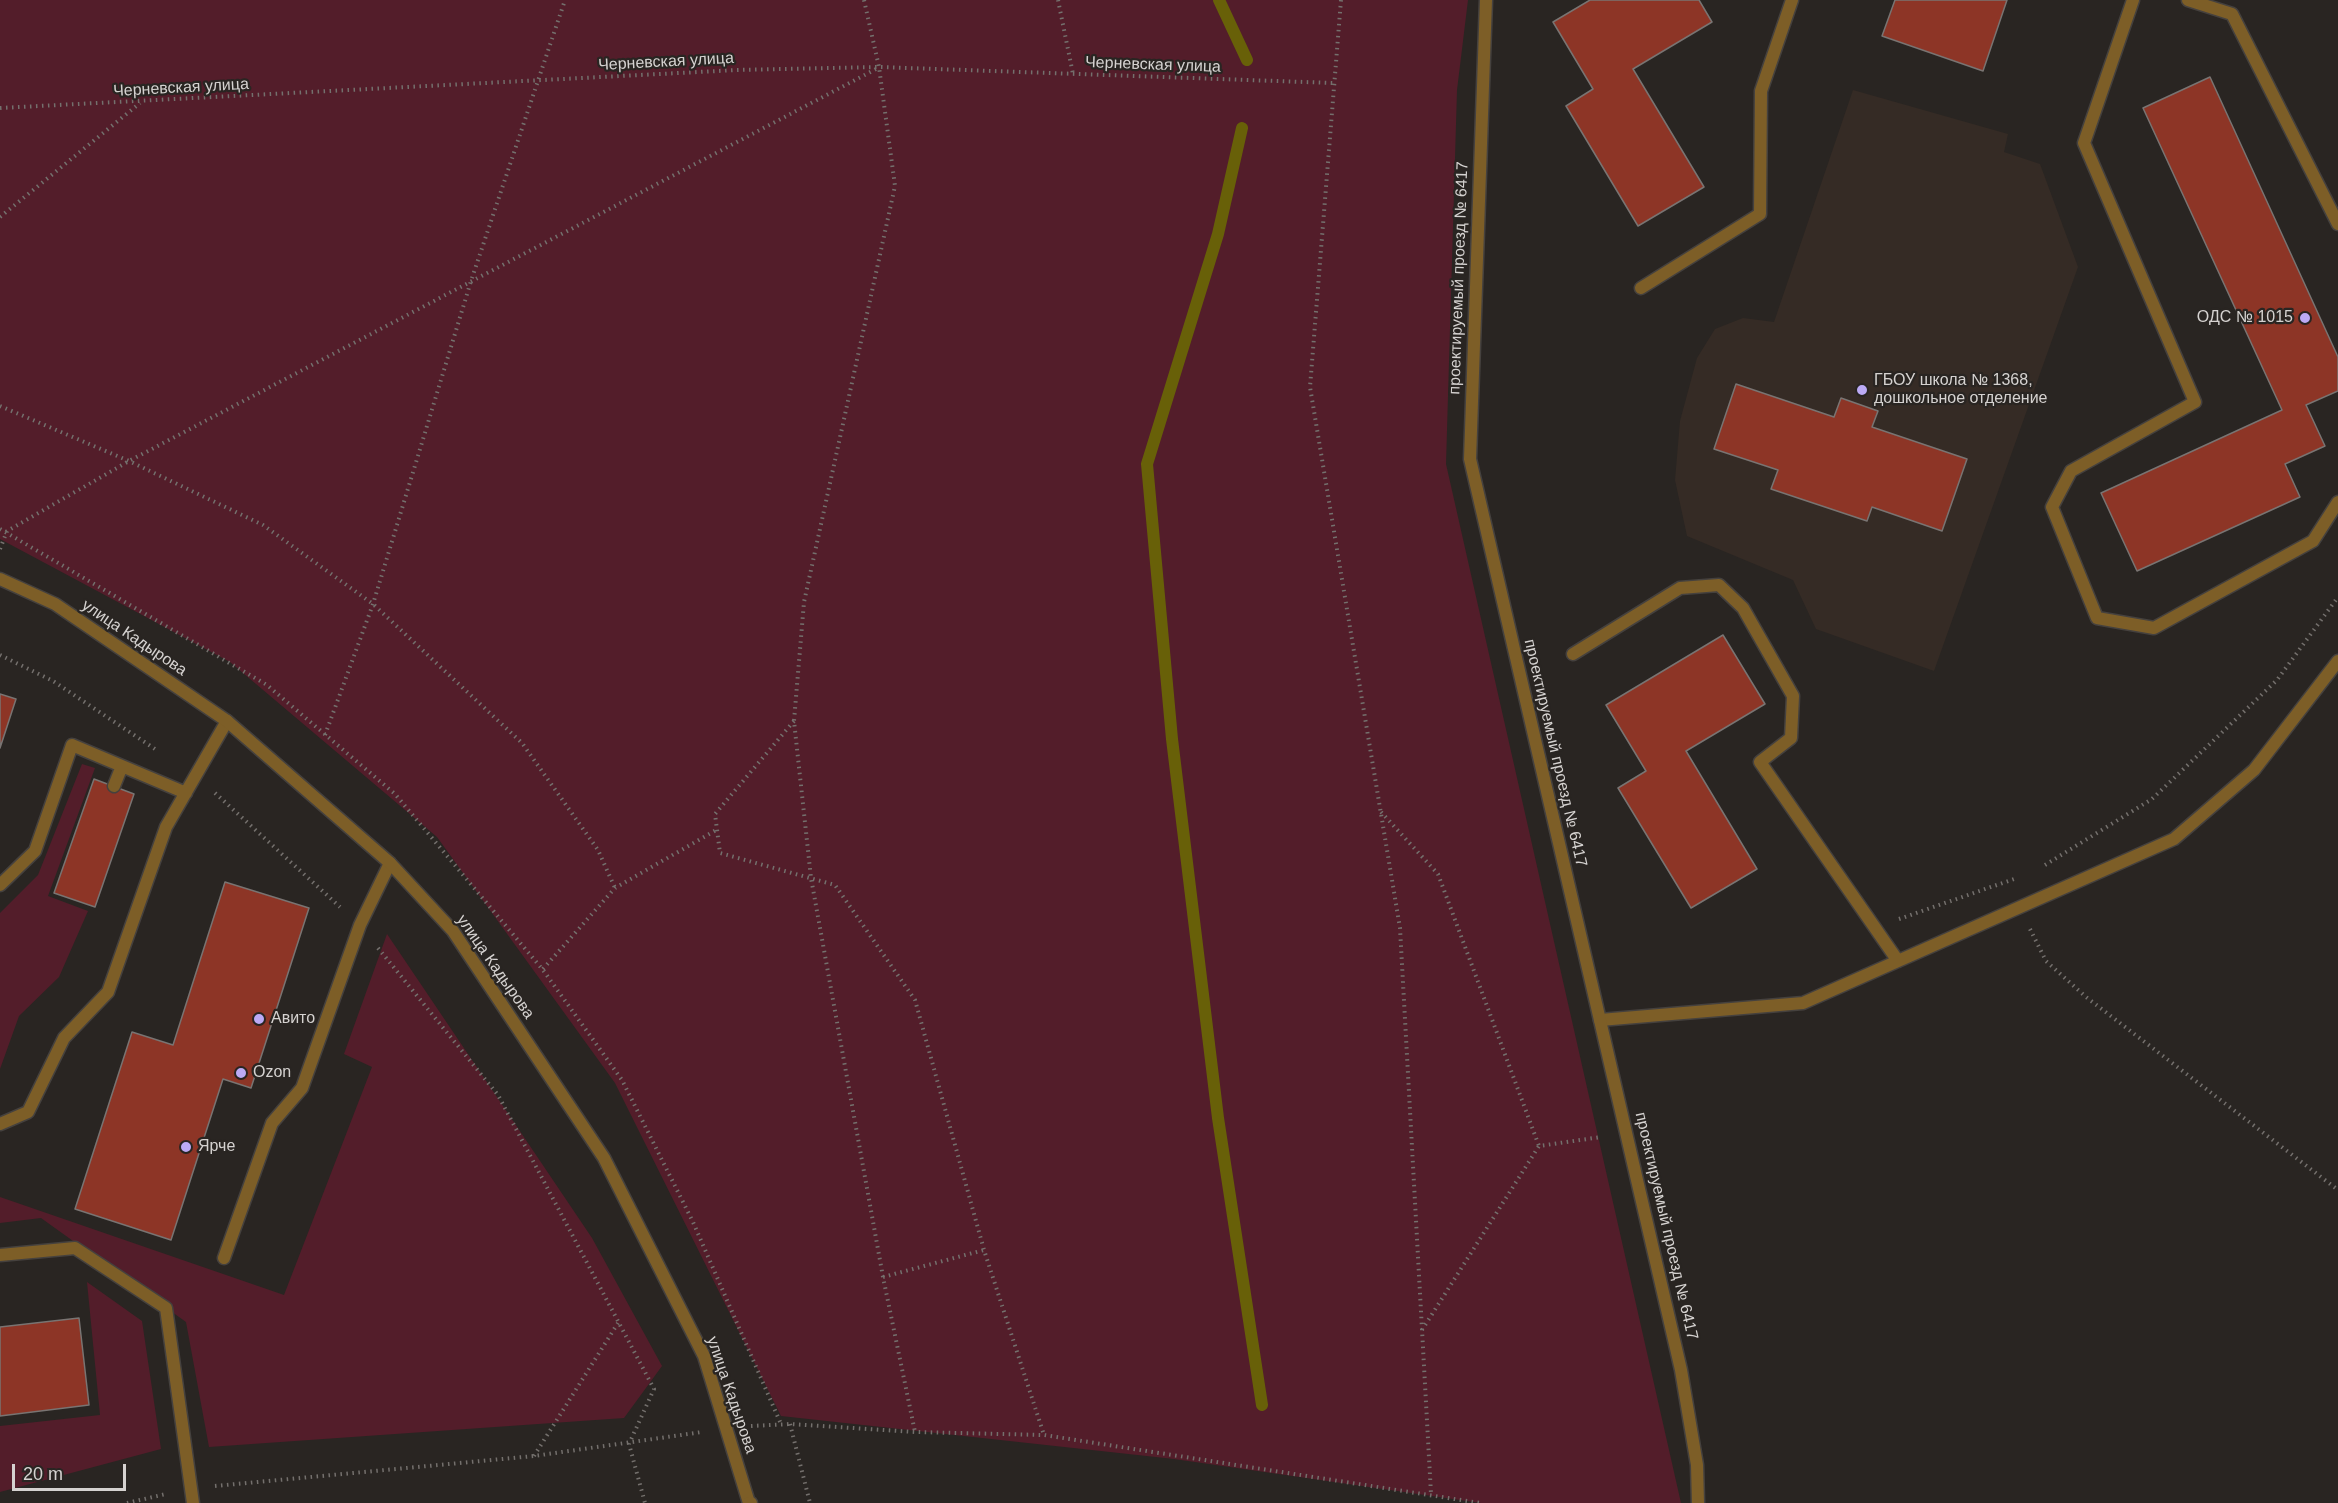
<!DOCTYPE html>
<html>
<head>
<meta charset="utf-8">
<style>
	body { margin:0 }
	#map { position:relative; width:2338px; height:1503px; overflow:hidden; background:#292522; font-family:Arial,sans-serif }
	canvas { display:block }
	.scale { position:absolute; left:12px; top:1464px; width:114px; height:27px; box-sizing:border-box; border:3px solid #d5d2d0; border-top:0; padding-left:8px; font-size:18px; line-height:21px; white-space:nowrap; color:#d5d2d0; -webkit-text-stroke:4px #292522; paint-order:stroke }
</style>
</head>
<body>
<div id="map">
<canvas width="2338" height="1503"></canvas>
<div class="scale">20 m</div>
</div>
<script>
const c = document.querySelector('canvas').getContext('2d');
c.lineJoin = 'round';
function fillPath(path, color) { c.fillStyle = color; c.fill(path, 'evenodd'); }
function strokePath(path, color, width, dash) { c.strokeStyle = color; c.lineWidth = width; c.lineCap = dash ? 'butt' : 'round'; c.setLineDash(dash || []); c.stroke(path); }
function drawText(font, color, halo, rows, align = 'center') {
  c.font = font + ' Arial,sans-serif'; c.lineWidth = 4.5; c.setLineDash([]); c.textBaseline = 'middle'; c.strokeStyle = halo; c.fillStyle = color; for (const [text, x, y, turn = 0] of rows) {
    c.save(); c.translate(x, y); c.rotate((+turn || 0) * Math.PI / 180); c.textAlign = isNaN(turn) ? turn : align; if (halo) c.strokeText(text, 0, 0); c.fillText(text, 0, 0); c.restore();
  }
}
const built = new Path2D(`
	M 1853,90 L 2008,134 L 2004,152 L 2040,164 L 2078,267 L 1934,671 L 1816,629 L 1793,580 L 1687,536 L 1675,480 L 1680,421 L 1697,358 L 1715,329 L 1743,318 L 1774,322 Z`);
const green = new Path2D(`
	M 0,0 L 1468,0 L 1457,90 L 1446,464 L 1681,1503 L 1481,1503 L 1174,1459 L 781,1416 L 615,1083 L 437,837 L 230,662 L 0,539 Z
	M 82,764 L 95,768 L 48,896 L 88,911 L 59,977 L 19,1016 L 0,1069 L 0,913 L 38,875 Z
	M 387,934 L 592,1238 L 662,1366 L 624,1418 L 209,1447 L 186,1322 L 41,1218 L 0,1223 L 0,1197 L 284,1295 L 372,1067 L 344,1054 Z
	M 87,1282 L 142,1321 L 161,1449 L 0,1492 L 0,1426 L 100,1415 Z`);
const stream = new Path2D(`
	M 1219,0 L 1247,60
	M 1242,128 L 1218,234 L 1147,464 L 1172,739 L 1218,1118 L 1262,1405`);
const building = new Path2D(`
	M 1590,0 L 1699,0 L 1712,22 L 1633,69 L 1704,187 L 1638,226 L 1566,106 L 1593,89 L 1553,22 Z
	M 1895,0 L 2007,0 L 1983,71 L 1882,36 Z
	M 2210,77 L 2338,357 L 2338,391 L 2306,405 L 2325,446 L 2285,464 L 2300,497 L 2137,571 L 2101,493 L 2282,410 L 2143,108 Z
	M 1736,384 L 1834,417 L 1841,398 L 1878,411 L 1872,427 L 1967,459 L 1942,531 L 1872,507 L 1867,521 L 1771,489 L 1778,470 L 1714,449 Z
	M 1723,635 L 1765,704 L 1686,751 L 1757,869 L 1691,908 L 1618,788 L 1646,771 L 1606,705 Z
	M 0,694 L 16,699 L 0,748 Z
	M 94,779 L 134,794 L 95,907 L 54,893 Z
	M 225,882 L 309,908 L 251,1088 L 223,1079 L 171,1240 L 75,1209 L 132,1032 L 173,1045 Z
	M 79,1318 L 89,1405 L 0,1416 L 0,1327 Z`);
const path = new Path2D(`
	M 864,0 L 879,67 L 895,186 L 804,602 L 794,721 L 811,878 L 883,1277 L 915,1432
	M 1058,0 L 1073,74
	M 1341,0 L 1310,387 L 1400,928 L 1431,1494
	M 0,108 L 737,70 L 879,67 L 1333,83
	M 0,217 L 140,103
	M 0,406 L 129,461 L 263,525 L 373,604 L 522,743 L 598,850 L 615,888
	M 0,529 L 267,685 L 395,794 L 543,970 L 622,1080 L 693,1222 L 781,1424
	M 0,549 L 7,531 L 129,461 L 878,68
	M 0,655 L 53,681 L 158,751
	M 794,721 L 715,814 L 720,853 L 835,885 L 915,1000 L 984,1250 L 1044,1435
	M 325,735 L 373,604 L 471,281 L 565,0
	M 215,793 L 340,907
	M 1381,812 L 1438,874 L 1539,1146
	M 2045,865 L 2152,799 L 2277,680 L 2338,597
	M 1899,919 L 2014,879
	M 2030,929 L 2046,961 L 2086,997 L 2338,1190
	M 378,948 L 498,1095 L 654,1389 L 629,1444 L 645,1503
	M 543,969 L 615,888 L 718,829
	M 883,1277 L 984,1250
	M 1422,1330 L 1539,1146 L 1601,1137
	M 790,1424 L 810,1503
	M 751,1426 L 790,1424 L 915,1432 L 1044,1435 L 1480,1503
	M 534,1456 L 618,1323
	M 215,1486 L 534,1456 L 702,1432
	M 127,1503 L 166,1494`);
const service = new Path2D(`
	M 2133,0 L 2084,143 L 2195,402 L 2071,471 L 2052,507 L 2097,618 L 2154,628 L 2313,541 L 2338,502
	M 2188,0 L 2232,14 L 2338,224
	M 1641,288 L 1760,214 L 1761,91 L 1792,0
	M 1573,654 L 1680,588 L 1719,585 L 1743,608 L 1793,696 L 1791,738 L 1760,762 L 1898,961
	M 114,786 L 122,766
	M 0,885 L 35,851 L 72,745 L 186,793
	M 1600,1020 L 1803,1003 L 2174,839 L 2254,770 L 2338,661
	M 0,1124 L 28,1112 L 64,1038 L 108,992 L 166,827 L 227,721
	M 0,1255 L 75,1248 L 166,1308 L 193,1503
	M 224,1258 L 272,1123 L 302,1088 L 360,925 L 390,863`);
const minor = new Path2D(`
	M 1486,0 L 1470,459 L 1681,1370 L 1697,1465 L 1698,1503
	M 0,579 L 55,604 L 227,721 L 390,863 L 453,931 L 604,1158 L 704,1356 L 749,1503`);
const tertiary = new Path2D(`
	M 749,1503 L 751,1503`);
const markers = [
	[2305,318,6,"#bcaaf5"],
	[1862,390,6,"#bcaaf5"],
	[259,1019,6,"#bcaaf5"],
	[241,1073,6,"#bcaaf5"],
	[186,1147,6,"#bcaaf5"]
];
const streetNames = [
	["Черневская улица",666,62,-3],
	["Черневская улица",1153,65,2],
	["Черневская улица",181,88,-3],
	["проектируемый проезд № 6417",1459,278,-88],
	["улица Кадырова",134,638,34],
	["проектируемый проезд № 6417",1555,753,77],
	["улица Кадырова",495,967,55],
	["проектируемый проезд № 6417",1666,1226,77],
	["улица Кадырова",731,1395,71]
];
const poiNames = [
	["ОДС № 1015",2293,318,"right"],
	["ГБОУ школа № 1368,",1874,381],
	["дошкольное отделение",1874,399],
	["Авито",271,1019],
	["Ozon",253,1073],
	["Ярче",198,1147]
];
fillPath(built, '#352b25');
fillPath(green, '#531d2a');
strokePath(stream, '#686008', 12);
fillPath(building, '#8d3526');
strokePath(building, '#797472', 1.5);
strokePath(service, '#45413e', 15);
strokePath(minor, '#45413e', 15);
strokePath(tertiary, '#45413e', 15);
strokePath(path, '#74706d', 4, [1.5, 4.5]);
strokePath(service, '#7d5e27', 12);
strokePath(minor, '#7d5e27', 12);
strokePath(tertiary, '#7d5e27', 12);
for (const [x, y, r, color] of markers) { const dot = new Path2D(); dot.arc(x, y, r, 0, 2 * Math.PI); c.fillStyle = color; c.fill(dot); strokePath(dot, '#292522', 2); }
drawText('16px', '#d5d2d0', '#292522', streetNames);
drawText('16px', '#d5d2d0', '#292522', poiNames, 'left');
</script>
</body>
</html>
